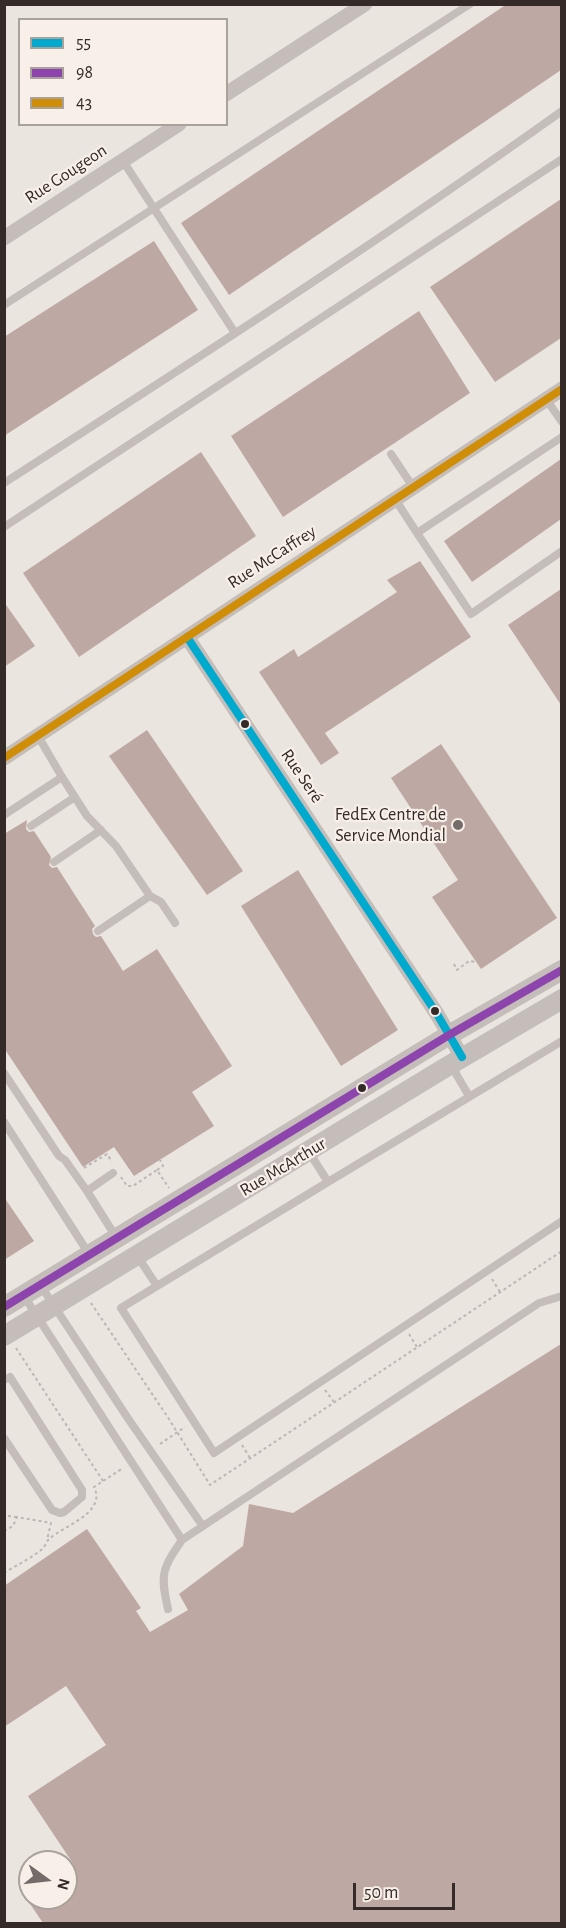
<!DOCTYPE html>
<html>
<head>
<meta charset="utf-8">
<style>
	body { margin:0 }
	#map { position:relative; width:566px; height:1928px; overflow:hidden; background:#ebe5e0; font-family:"Alegreya Sans",sans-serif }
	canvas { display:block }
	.frame { position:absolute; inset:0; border:6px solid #342b28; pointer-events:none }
	.legend { position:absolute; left:18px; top:18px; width:210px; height:108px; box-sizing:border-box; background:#f7efe8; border:2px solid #a9a19b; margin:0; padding:8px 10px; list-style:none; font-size:18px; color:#342b28 }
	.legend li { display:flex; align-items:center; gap:12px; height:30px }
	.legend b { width:30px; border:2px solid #a9a19b }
	.north { position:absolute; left:18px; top:1850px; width:60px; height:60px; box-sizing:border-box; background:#f7efe8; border:2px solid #a9a19b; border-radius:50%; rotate:105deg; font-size:16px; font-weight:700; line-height:24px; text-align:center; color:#342b28 }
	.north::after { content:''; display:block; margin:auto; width:21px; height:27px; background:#746c68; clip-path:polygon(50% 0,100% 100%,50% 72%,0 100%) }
	.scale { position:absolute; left:353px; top:1883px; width:102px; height:27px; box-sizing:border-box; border:3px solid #342b28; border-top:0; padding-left:8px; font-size:18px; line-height:21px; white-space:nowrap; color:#342b28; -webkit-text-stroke:4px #f7efe8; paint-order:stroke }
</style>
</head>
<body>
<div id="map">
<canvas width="566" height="1928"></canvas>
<div class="frame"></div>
<ul class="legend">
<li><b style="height:8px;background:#00a9ce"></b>55</li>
<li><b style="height:8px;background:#8e44ad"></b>98</li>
<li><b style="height:8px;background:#d08d08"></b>43</li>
</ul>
<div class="north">N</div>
<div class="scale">50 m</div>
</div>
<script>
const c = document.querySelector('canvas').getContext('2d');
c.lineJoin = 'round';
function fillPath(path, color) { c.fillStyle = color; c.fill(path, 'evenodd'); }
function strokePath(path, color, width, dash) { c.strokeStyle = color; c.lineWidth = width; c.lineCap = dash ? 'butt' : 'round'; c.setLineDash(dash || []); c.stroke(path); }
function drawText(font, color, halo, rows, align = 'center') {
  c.font = font + ' "Alegreya Sans",sans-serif'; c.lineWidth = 4.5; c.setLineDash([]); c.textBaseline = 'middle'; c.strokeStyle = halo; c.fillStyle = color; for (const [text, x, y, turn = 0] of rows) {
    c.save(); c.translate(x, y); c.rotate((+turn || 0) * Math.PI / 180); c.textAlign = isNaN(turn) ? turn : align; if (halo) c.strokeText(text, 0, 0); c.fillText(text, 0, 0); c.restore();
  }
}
const building = new Path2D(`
	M 507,4 L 561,4 L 561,70 L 229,295 L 181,223 Z
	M 561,199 L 561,338 L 495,382 L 430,287 Z
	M 154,241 L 198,310 L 4,436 L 4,337 Z
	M 419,311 L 470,393 L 283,517 L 231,436 Z
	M 201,452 L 256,536 L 79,657 L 23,573 Z
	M 561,459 L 561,519 L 472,582 L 444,541 Z
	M 420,561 L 471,637 L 325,733 L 339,753 L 321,765 L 259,672 L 294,649 L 298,657 L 397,592 L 387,580 Z
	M 561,589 L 561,705 L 508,625 Z
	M 4,602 L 35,646 L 4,667 Z
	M 147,730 L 243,871 L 207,895 L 109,756 Z
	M 441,744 L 557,918 L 481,969 L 432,897 L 458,880 L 391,778 Z
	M 27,820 L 26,829 L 29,832 L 34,831 L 51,857 L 49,865 L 52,868 L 57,867 L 95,926 L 92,929 L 93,934 L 96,937 L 101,936 L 123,971 L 157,949 L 232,1066 L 192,1092 L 214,1126 L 134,1176 L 114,1147 L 83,1167 L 4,1048 L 4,834 Z
	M 298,870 L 398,1030 L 341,1066 L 241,906 Z
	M 4,1197 L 34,1241 L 4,1260 Z
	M 561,1344 L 561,1923 L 43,1923 L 26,1898 L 66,1898 L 66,1870 L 74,1865 L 28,1796 L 106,1745 L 66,1686 L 4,1727 L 4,1586 L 87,1529 L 141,1608 L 136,1611 L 150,1632 L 188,1610 L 179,1594 L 243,1546 L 249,1504 L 293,1513 Z`);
const path = new Path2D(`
	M 454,964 L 457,970 L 469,961 L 477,962
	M 84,1168 L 107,1154 L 112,1162
	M 157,1170 L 163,1166 L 160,1160
	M 121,1177 L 127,1186 L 133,1186 L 157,1170 L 169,1188
	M 492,1279 L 500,1292
	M 91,1303 L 169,1419 L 210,1485 L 562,1251
	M 409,1334 L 417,1347
	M 16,1348 L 103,1481
	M 325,1390 L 334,1402
	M 160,1444 L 185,1427
	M 242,1445 L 250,1458
	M 8,1516 L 17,1517
	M 4,1531 L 13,1526 L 17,1517 L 51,1523 L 47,1540
	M 4,1573 C 15,1566 36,1556 44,1547 C 46,1544 47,1541 49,1539 C 63,1526 107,1513 94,1487 L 123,1468`);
const service = new Path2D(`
	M 123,161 L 235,333
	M 4,305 L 470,4
	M 546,399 L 562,422
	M 391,454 L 413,487
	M 4,483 C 192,362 380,241 562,111
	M 395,499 L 417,533 L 562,437
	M 4,527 L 562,159
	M 417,533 L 471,614 L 562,551
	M 62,777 L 87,816 L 116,846 L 150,896 L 161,902 L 175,923
	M 4,815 L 62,777 L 38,736
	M 31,826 L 75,797
	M 54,862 L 101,830
	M 98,931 L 150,896
	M 459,1064 L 455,1072 L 469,1096
	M 4,1073 L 59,1156 L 65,1160 L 87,1191
	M 4,1122 L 89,1254
	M 113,1173 L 87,1191 L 116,1237
	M 328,1182 L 562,1041
	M 138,1257 L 157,1286 L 328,1182 L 309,1152
	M 41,1286 L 127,1417 L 202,1525
	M 157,1286 L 121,1308 L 214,1453 L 562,1221
	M 24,1296 L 182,1540
	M 4,1380 L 10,1377 L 82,1490 L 82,1497 L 64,1512 L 60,1513 L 52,1510 L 4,1438
	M 168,1609 C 160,1574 162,1569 182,1540 L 539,1303 L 562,1296`);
const minor = new Path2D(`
	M 226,94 L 365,4
	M 4,238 L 179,124
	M 187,637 L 437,1014 L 462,1057
	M 4,758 L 562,389`);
const tertiary = new Path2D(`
	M 4,1307 L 449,1035 L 562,970
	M 4,1336 L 443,1069 L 562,999`);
const bus1 = new Path2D(`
	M 187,637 L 437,1014 L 462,1057`);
const bus2 = new Path2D(`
	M 4,1307 L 449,1035 L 562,970`);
const bus3 = new Path2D(`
	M 4,758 L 562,389`);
const markers = [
	[245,724,5,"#342b28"],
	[458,825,6,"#746c68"],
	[435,1011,5,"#342b28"],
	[362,1088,5,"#342b28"]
];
const streetNames = [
	["Rue Gougeon",66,174,-33],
	["Rue McCaffrey",272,557,-33],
	["Rue Seré",302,776,56],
	["Rue McArthur",283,1167,-31]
];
const poiNames = [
	["FedEx Centre de",446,815],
	["Service Mondial",446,836]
];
fillPath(building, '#bda8a4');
strokePath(path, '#bdb6b2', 2, [3, 3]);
strokePath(service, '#c4bdb9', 8);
strokePath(minor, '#c4bdb9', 15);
strokePath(tertiary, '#c4bdb9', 20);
strokePath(bus1, '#00a9ce', 8);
strokePath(bus2, '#8e44ad', 8);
strokePath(bus3, '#d08d08', 8);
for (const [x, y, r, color] of markers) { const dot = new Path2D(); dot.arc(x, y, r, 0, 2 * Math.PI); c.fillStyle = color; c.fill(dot); strokePath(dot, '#f7efe8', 2); }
drawText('18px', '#342b28', '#f7efe8', streetNames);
drawText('18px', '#342b28', '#f7efe8', poiNames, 'right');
</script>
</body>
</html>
